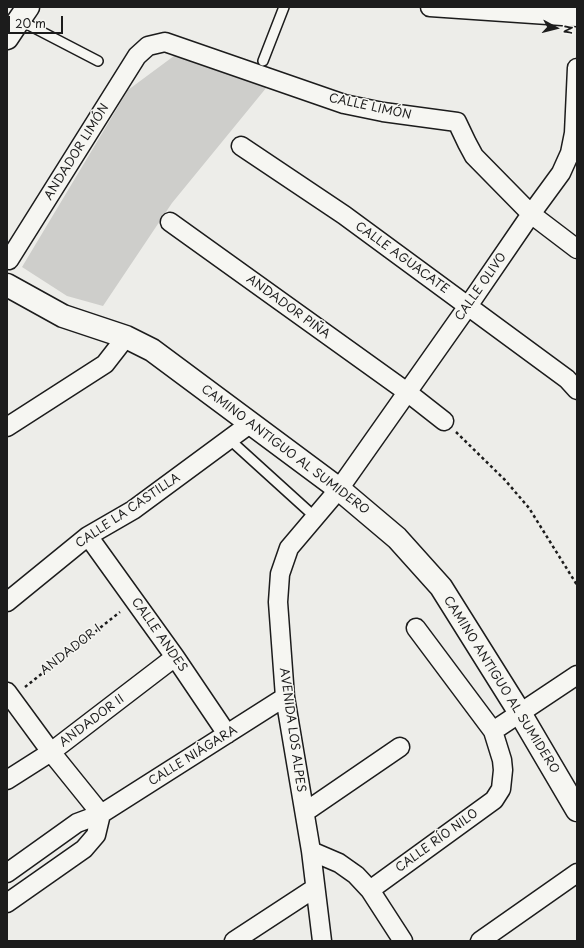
<!DOCTYPE html>
<html>
<head>
<meta charset="utf-8">
<style>
	body { margin:0 }
	#map { position:relative; width:584px; height:948px; overflow:hidden; background:#edede9; font-family:"Playpen Sans",sans-serif }
	canvas { display:block }
	.frame { position:absolute; inset:0; border:8px solid #1c1c1c; pointer-events:none }
	.north { position:absolute; left:536px; top:8px; width:40px; height:40px; -webkit-text-stroke:3px #f6f6f2; paint-order:stroke; rotate:97deg; font-size:11px; font-weight:700; line-height:16px; text-align:center; color:#1c1c1c }
	.north::after { content:''; display:block; margin:auto; width:14px; height:18px; background:#1c1c1c; clip-path:polygon(50% 0,100% 100%,50% 72%,0 100%) }
	.scale { position:absolute; left:8px; top:16px; width:55px; height:18px; box-sizing:border-box; border:2px solid #1c1c1c; border-top:0; padding-left:5px; font-size:12px; line-height:14px; white-space:nowrap; color:#1c1c1c; -webkit-text-stroke:3px #f6f6f2; paint-order:stroke }
</style>
</head>
<body>
<div id="map">
<canvas width="584" height="948"></canvas>
<div class="frame"></div>
<div class="north">N</div>
<div class="scale">20 m</div>
</div>
<script>
const c = document.querySelector('canvas').getContext('2d');
c.lineJoin = 'round';
function fillPath(path, color) { c.fillStyle = color; c.fill(path, 'evenodd'); }
function strokePath(path, color, width, dash) { c.strokeStyle = color; c.lineWidth = width; c.lineCap = dash ? 'butt' : 'round'; c.setLineDash(dash || []); c.stroke(path); }
function drawText(font, color, halo, rows, align = 'center') {
  c.font = font + ' "Playpen Sans",sans-serif'; c.lineWidth = 3; c.setLineDash([]); c.textBaseline = 'middle'; c.strokeStyle = halo; c.fillStyle = color; for (const [text, x, y, turn = 0] of rows) {
    c.save(); c.translate(x, y); c.rotate((+turn || 0) * Math.PI / 180); c.textAlign = isNaN(turn) ? turn : align; if (halo) c.strokeText(text, 0, 0); c.fillText(text, 0, 0); c.restore();
  }
}
const green = new Path2D(`
	M 182,50 L 271,82 L 172,203 L 103,306 L 67,296 L 22,267 L 128,90 Z`);
const path = new Path2D(`
	M 456,432 L 505,480 L 529,508 L 577,585
	M 25,687 L 120,612`);
const service = new Path2D(`
	M 19,20 L 98,61
	M 263,61 L 284,7
	M 229,439 L 315,517`);
const minor = new Path2D(`
	M 430,7 L 577,17
	M 241,146 L 344,215 L 567,379 L 577,390
	M 170,222 L 407,392 L 444,421
	M 9,260 L 137,56 L 148,46 L 165,42 L 344,104 L 383,112 L 457,122 L 467,143 L 474,156 L 531,214 L 577,249
	M 7,427 L 105,364 L 126,337
	M 88,536 L 175,657 L 227,734
	M 7,602 L 88,536 L 133,510 L 251,423
	M 7,692 L 51,752 L 101,814 L 96,835 L 84,849 L 7,903
	M 493,731 L 577,675
	M 7,780 L 51,752 L 175,657
	M 305,812 L 400,747
	M 311,851 L 339,863 L 356,875 L 370,890 L 403,941
	M 7,873 L 77,823 L 101,814 L 285,697
	M 370,890 L 494,800 L 501,789 L 503,770 L 502,760 L 493,731 L 416,628
	M 234,941 L 315,888
	M 322,941 L 311,851 L 285,697 L 278,602 L 280,574 L 289,548 L 339,489 L 468,306 L 531,214 L 561,173 L 570,153 L 574,133 L 577,68
	M 480,941 L 577,873`);
const secondary = new Path2D(`
	M 7,38 L 19,20 L 28,7
	M 7,285 L 63,316 L 126,337 L 152,350 L 339,489 L 397,538 L 441,587 L 520,713 L 577,810`);
const streetNames = [
	["CALLE LIMÓN",370,107,12],
	["ANDADOR LIMÓN",77,152,-58],
	["CALLE AGUACATE",402,258,36],
	["CALLE OLIVO",481,287,-55],
	["ANDADOR PIÑA",288,307,36],
	["CAMINO ANTIGUO AL SUMIDERO",285,450,37],
	["CALLE LA CASTILLA",128,511,-34],
	["CALLE ANDES",159,635,55],
	["ANDADOR I",71,650,-38],
	["CAMINO ANTIGUO AL SUMIDERO",501,685,58],
	["ANDADOR II",92,721,-37],
	["AVENIDA LOS ALPES",292,730,82],
	["CALLE NIÁGARA",193,756,-32],
	["CALLE RÍO NILO",437,841,-36]
];
fillPath(green, '#cececb');
strokePath(service, '#1c1c1c', 12);
strokePath(minor, '#1c1c1c', 21);
strokePath(secondary, '#1c1c1c', 25);
strokePath(path, '#1c1c1c', 2.5, [3, 3]);
strokePath(service, '#f6f6f2', 9);
strokePath(minor, '#f6f6f2', 18);
strokePath(secondary, '#f6f6f2', 22);
drawText('12px', '#1c1c1c', '#f6f6f2', streetNames);
</script>
</body>
</html>
